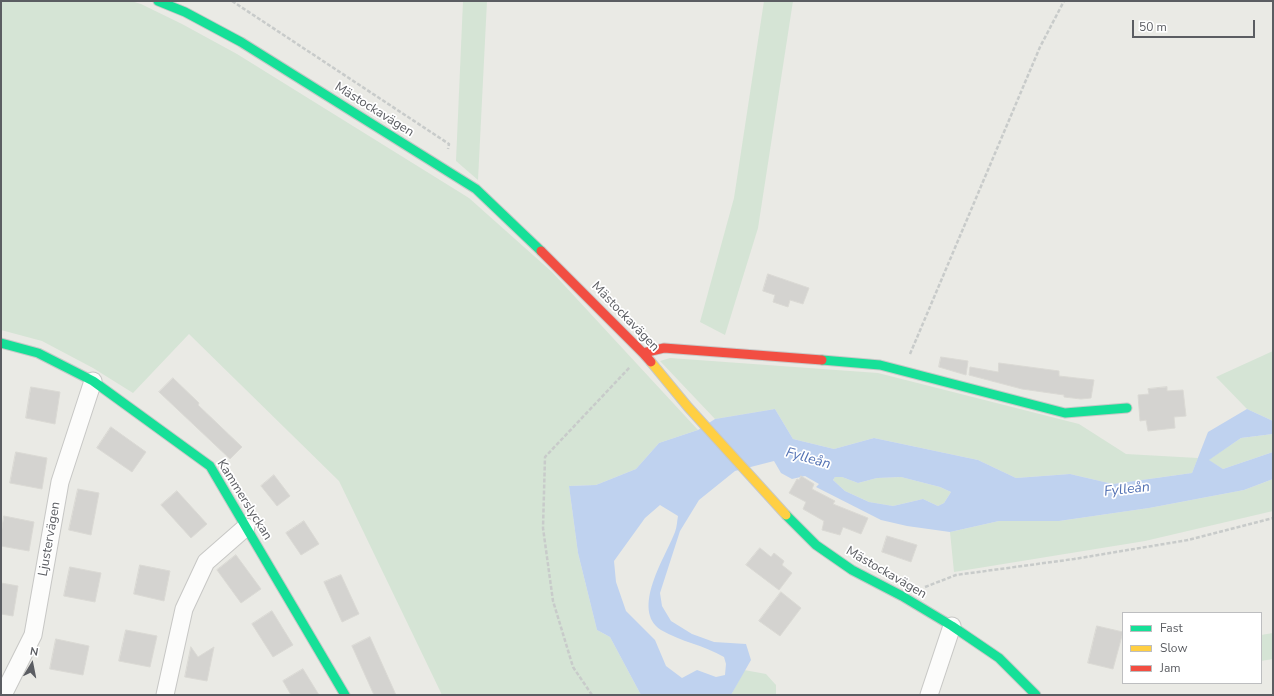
<!DOCTYPE html>
<html>
<head>
<meta charset="utf-8">
<style>
	body { margin:0 }
	#map { position:relative; width:1274px; height:696px; overflow:hidden; background:#eaeae5; font-family:"Nunito Sans",sans-serif }
	canvas { display:block }
	.frame { position:absolute; inset:0; border:2px solid #5b5d62; pointer-events:none }
	.legend { position:absolute; left:1122px; top:612px; width:140px; height:72px; box-sizing:border-box; background:#fff; border:1px solid #bdbec0; margin:0; padding:5px 7px; list-style:none; font-size:12px; color:#5b5d62 }
	.legend li { display:flex; align-items:center; gap:8px; height:20px }
	.legend b { width:20px; border:1px solid #bdbec0 }
	.north { position:absolute; left:12px; top:644px; width:40px; height:40px; -webkit-text-stroke:3px #fff; paint-order:stroke; rotate:10deg; font-size:11px; font-weight:700; line-height:16px; text-align:center; color:#5b5d62 }
	.north::after { content:''; display:block; margin:auto; width:14px; height:18px; background:#5b5d62; clip-path:polygon(50% 0,100% 100%,50% 72%,0 100%) }
	.scale { position:absolute; left:1132px; top:20px; width:123px; height:18px; box-sizing:border-box; border:2px solid #5b5d62; border-top:0; padding-left:5px; font-size:12px; line-height:14px; white-space:nowrap; color:#5b5d62; -webkit-text-stroke:3px #fff; paint-order:stroke }
</style>
</head>
<body>
<div id="map">
<canvas width="1274" height="696"></canvas>
<div class="frame"></div>
<ul class="legend">
<li><b style="height:5px;background:#16e098"></b>Fast</li>
<li><b style="height:5px;background:#ffcf43"></b>Slow</li>
<li><b style="height:5px;background:#f24e42"></b>Jam</li>
</ul>
<div class="north">N</div>
<div class="scale">50 m</div>
</div>
<script>
const c = document.querySelector('canvas').getContext('2d');
c.lineJoin = 'round';
function fillPath(path, color) { c.fillStyle = color; c.fill(path, 'evenodd'); }
function strokePath(path, color, width, dash) { c.strokeStyle = color; c.lineWidth = width; c.lineCap = dash ? 'butt' : 'round'; c.setLineDash(dash || []); c.stroke(path); }
function drawText(font, color, halo, rows, align = 'center') {
  c.font = font + ' "Nunito Sans",sans-serif'; c.lineWidth = 3.5; c.setLineDash([]); c.textBaseline = 'middle'; c.strokeStyle = halo; c.fillStyle = color; for (const [text, x, y, turn = 0] of rows) {
    c.save(); c.translate(x, y); c.rotate((+turn || 0) * Math.PI / 180); c.textAlign = isNaN(turn) ? turn : align; if (halo) c.strokeText(text, 0, 0); c.fillText(text, 0, 0); c.restore();
  }
}
const green = new Path2D(`
	M 1,1 L 131,1 L 141,4 L 182,24 L 237,54 L 469,198 L 552,272 L 698,430 L 659,443 L 636,469 L 596,485 L 569,486 L 578,553 L 597,630 L 610,637 L 641,695 L 442,695 L 339,481 L 189,334 L 133,393 L 93,368 L 42,341 L 1,330 Z
	M 463,1 L 487,1 L 478,180 L 456,161 Z
	M 764,1 L 793,1 L 758,228 L 725,335 L 700,322 L 734,198 Z
	M 1273,351 L 1273,421 L 1247,409 L 1216,377 Z
	M 670,358 L 878,373 L 1079,424 L 1126,454 L 1198,458 L 1192,473 L 1113,484 L 1070,474 L 1016,478 L 978,460 L 874,438 L 834,449 L 793,439 L 775,409 L 715,419 L 660,361 Z
	M 1273,434 L 1273,452 L 1223,469 L 1208,460 L 1241,438 Z
	M 835,477 L 842,477 L 858,483 L 877,478 L 901,477 L 940,487 L 951,492 L 944,503 L 938,506 L 923,499 L 893,506 L 869,502 L 845,491 L 833,480 Z
	M 1273,479 L 1273,511 L 1145,541 L 954,572 L 950,532 L 999,521 L 1059,521 L 1149,508 L 1244,490 Z
	M 1273,633 L 1273,659 L 1261,661 L 1261,635 Z
	M 744,670 L 766,674 L 776,685 L 776,695 L 731,695 Z`);
const water = new Path2D(`
	M 775,409 L 793,439 L 834,449 L 874,438 L 978,460 L 1016,478 L 1070,474 L 1113,484 L 1192,473 L 1208,432 L 1247,409 L 1273,421 L 1273,434 L 1241,438 L 1209,460 L 1223,469 L 1273,452 L 1273,479 L 1244,490 L 1149,508 L 1059,521 L 999,521 L 950,532 L 907,526 L 881,520 L 816,487 L 819,484 L 805,476 L 792,479 L 781,473 L 774,461 L 735,471 L 699,500 L 680,531 L 660,593 L 662,606 L 671,621 L 692,634 L 714,642 L 746,644 L 751,660 L 731,695 L 641,695 L 610,637 L 597,630 L 578,553 L 569,486 L 596,485 L 636,469 L 659,443 L 698,430 L 715,419 ZM 835,477 L 842,477 L 858,483 L 877,478 L 901,477 L 940,487 L 951,492 L 944,503 L 938,506 L 923,499 L 893,506 L 869,502 L 845,491 L 833,480 ZM 660,505 L 678,516 C 677,521 677,527 675,532 C 666,556 630,610 661,630 C 681,642 704,645 724,657 L 726,664 L 725,675 L 716,677 L 697,670 L 682,678 L 666,666 L 655,640 L 626,611 L 616,582 L 614,561 L 645,518 Z`);
const building = new Path2D(`
	M 768,274 L 809,288 L 803,304 L 790,300 L 788,307 L 773,302 L 775,295 L 763,291 Z
	M 941,357 L 968,361 L 966,375 L 939,367 Z
	M 999,363 L 1059,371 L 1059,376 L 1094,380 L 1091,398 L 1081,399 L 1064,397 L 1064,395 L 1022,389 L 969,375 L 970,367 L 998,372 Z
	M 173,378 L 199,403 L 198,405 L 242,447 L 230,459 L 159,392 Z
	M 31,387 L 60,392 L 55,424 L 26,418 Z
	M 1167,387 L 1167,391 L 1183,390 L 1186,416 L 1174,417 L 1175,428 L 1148,431 L 1146,420 L 1140,421 L 1138,395 L 1149,394 L 1148,389 Z
	M 111,427 L 146,452 L 132,472 L 97,448 Z
	M 16,452 L 47,458 L 42,489 L 10,483 Z
	M 274,475 L 290,496 L 277,506 L 261,486 Z
	M 801,476 L 814,484 L 812,489 L 835,501 L 833,504 L 868,518 L 861,534 L 843,527 L 840,535 L 822,530 L 824,521 L 803,509 L 806,502 L 789,493 L 797,479 L 799,480 Z
	M 78,489 L 99,493 L 91,535 L 69,530 Z
	M 177,491 L 207,524 L 191,538 L 161,505 Z
	M 4,516 L 34,522 L 29,551 L 1,546 L 1,535 Z
	M 304,521 L 319,544 L 301,555 L 286,533 Z
	M 887,536 L 917,545 L 911,562 L 882,552 Z
	M 760,548 L 771,557 L 774,553 L 784,561 L 782,565 L 792,573 L 779,590 L 746,565 Z
	M 236,555 L 261,589 L 241,603 L 217,570 Z
	M 140,565 L 170,571 L 164,601 L 134,594 Z
	M 70,567 L 101,573 L 95,602 L 64,596 Z
	M 341,575 L 359,614 L 342,622 L 324,582 Z
	M 1,583 L 18,586 L 13,616 L 1,614 Z
	M 781,592 L 801,608 L 780,636 L 759,621 Z
	M 272,611 L 293,645 L 273,657 L 252,624 Z
	M 1097,626 L 1123,632 L 1113,669 L 1088,663 Z
	M 126,630 L 157,636 L 150,667 L 119,661 Z
	M 370,637 L 396,695 L 374,695 L 352,646 Z
	M 56,639 L 89,646 L 83,675 L 50,669 Z
	M 191,647 L 198,657 L 214,647 L 207,681 L 185,677 Z
	M 303,669 L 319,695 L 291,695 L 283,681 Z`);
const path = new Path2D(`
	M 232,1 L 449,144 L 448,149
	M 910,354 L 1040,47 L 1064,1
	M 925,587 L 956,575 L 1074,559 L 1188,540 L 1273,518
	M 592,695 L 573,667 L 553,601 L 543,528 L 545,457 L 630,367`);
const street = new Path2D(`
	M 3,695 L 33,635 L 60,482 L 93,381
	M 165,695 L 184,609 L 206,562 L 246,527
	M 929,695 L 952,626`);
const fast = new Path2D(`
	M 158,1 L 185,12 L 241,42 L 476,189 L 541,251
	M 1,343 L 38,353 L 93,381 L 210,466 L 345,695
	M 822,360 L 880,365 L 1065,413 L 1127,408
	M 786,515 L 816,545 L 852,570 L 902,596 L 952,626 L 999,658 L 1036,695`);
const slow = new Path2D(`
	M 651,362 L 688,407 L 786,515`);
const jam = new Path2D(`
	M 541,251 L 643,353 L 651,362
	M 643,353 L 664,348 L 822,360`);
const streetNames = [
	["Mästockavägen",374,110,32],
	["Mästockavägen",625,317,46],
	["Kammerslyckan",244,500,58],
	["Ljustervägen",50,539,-80],
	["Mästockavägen",886,573,30]
];
const waterNames = [
	["Fylleån",808,459,16],
	["Fylleån",1127,490,-6]
];
fillPath(green, '#d5e4d5');
fillPath(water, '#bfd2ef');
fillPath(building, '#d4d3d0');
strokePath(building, '#dad9d4', 1);
strokePath(street, '#c7c7c5', 19);
strokePath(fast, '#c7c8c7', 11);
strokePath(slow, '#c7c8c7', 11);
strokePath(jam, '#c7c8c7', 11);
strokePath(path, '#c8cbca', 2.5, [4, 2]);
strokePath(street, '#fcfcfb', 17);
strokePath(fast, '#16e098', 9);
strokePath(slow, '#ffcf43', 9);
strokePath(jam, '#f24e42', 9);
drawText('13px', '#5b5d62', '#fff', streetNames);
drawText('italic 14px', '#5271b3', '#fff', waterNames);
</script>
</body>
</html>
